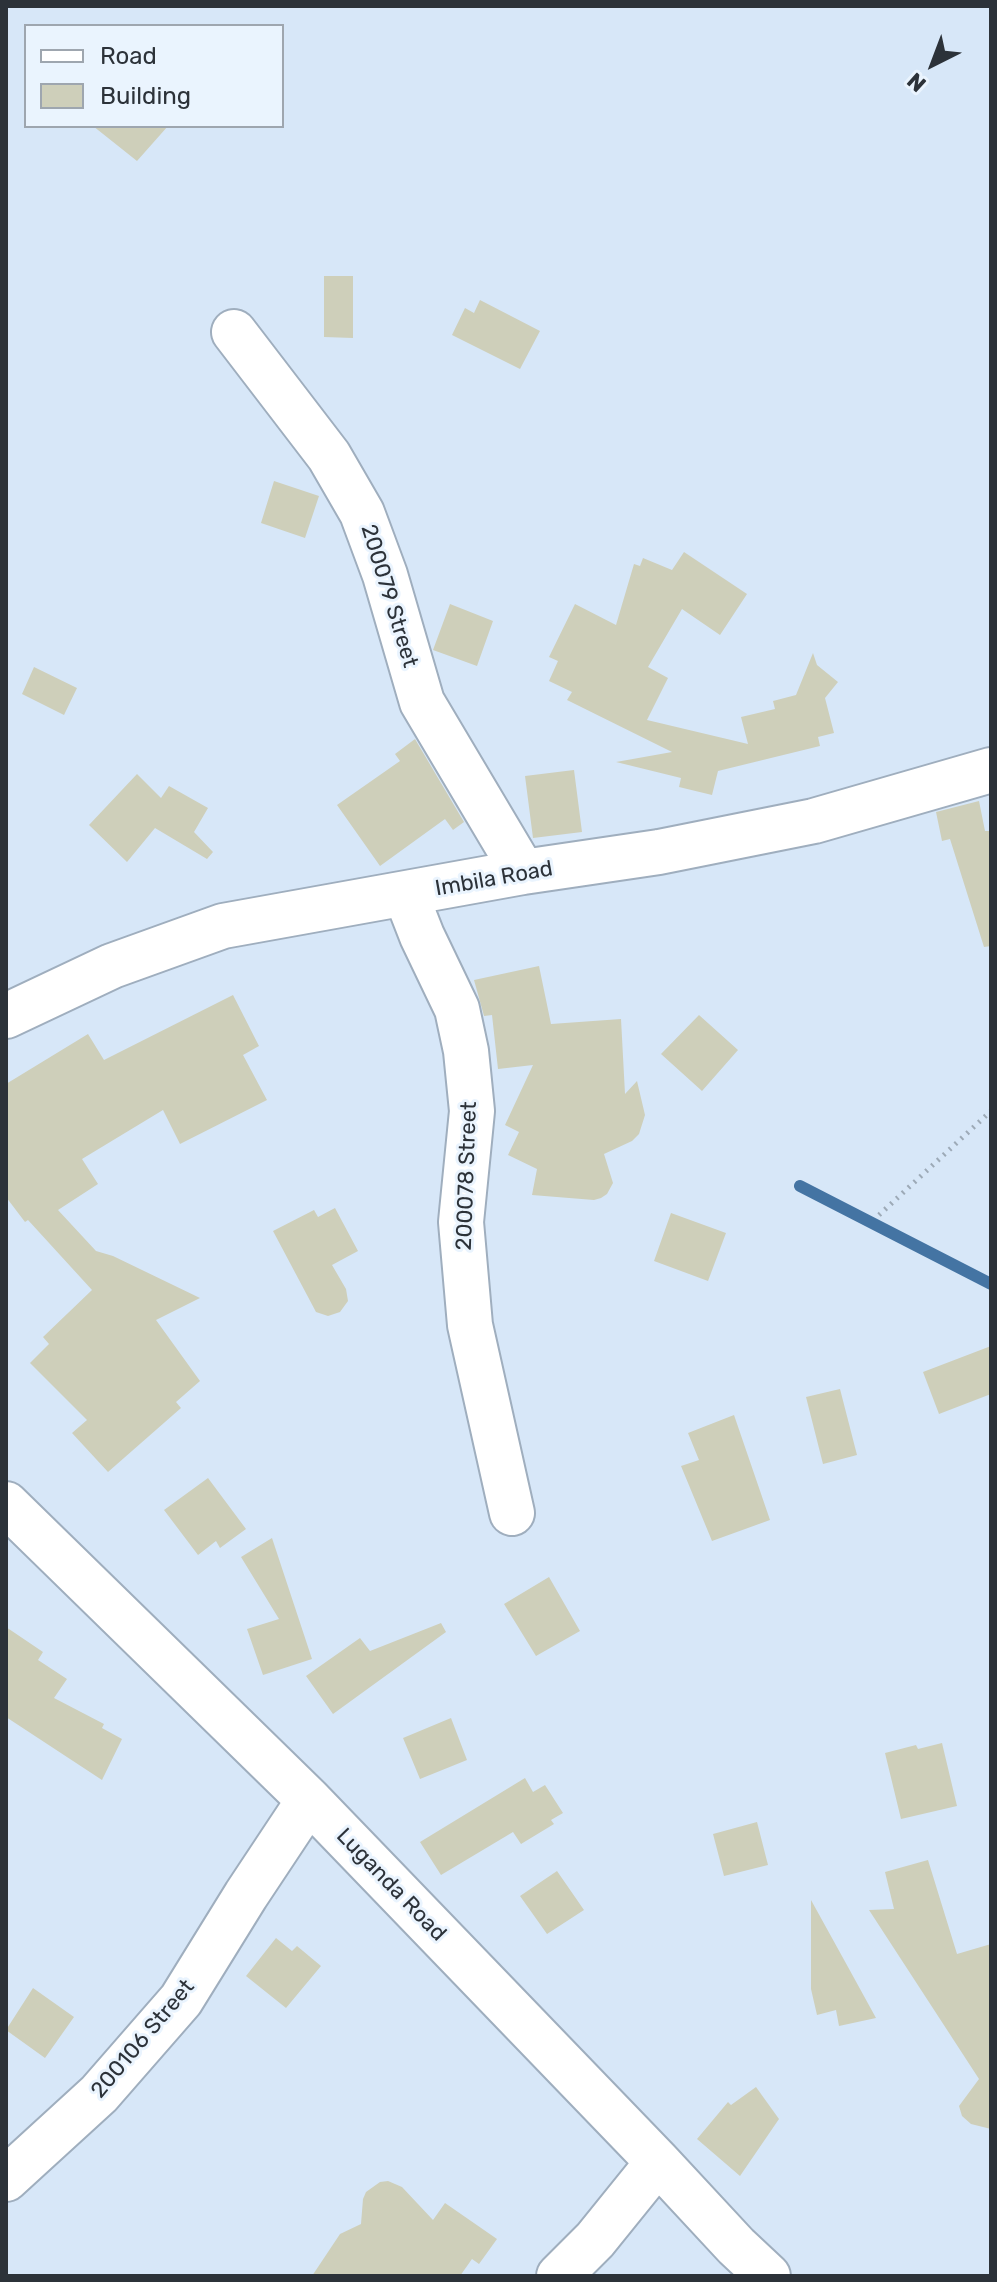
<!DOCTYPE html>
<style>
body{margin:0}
#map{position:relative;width:997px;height:2282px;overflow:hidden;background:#d7e7f8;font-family:Rubik,sans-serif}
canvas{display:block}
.frame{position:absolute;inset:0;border:8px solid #2c3239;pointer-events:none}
.legend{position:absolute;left:24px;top:24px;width:260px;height:104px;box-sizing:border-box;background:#eaf4fe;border:2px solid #9ea6af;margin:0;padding:10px 14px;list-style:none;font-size:24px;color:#2c3239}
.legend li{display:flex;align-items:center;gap:16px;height:40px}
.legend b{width:40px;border:2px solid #9ea6af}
.north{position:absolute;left:893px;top:24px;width:80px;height:80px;-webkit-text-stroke:6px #eaf4fe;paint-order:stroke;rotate:222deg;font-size:22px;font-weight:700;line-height:32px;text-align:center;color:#2c3239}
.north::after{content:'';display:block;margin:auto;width:28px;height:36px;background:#2c3239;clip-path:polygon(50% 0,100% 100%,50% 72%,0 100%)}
</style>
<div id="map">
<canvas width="997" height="2282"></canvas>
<div class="frame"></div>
<ul class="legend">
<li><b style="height:10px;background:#fff"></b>Road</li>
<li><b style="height:22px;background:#cecfba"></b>Building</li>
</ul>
<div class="north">N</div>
</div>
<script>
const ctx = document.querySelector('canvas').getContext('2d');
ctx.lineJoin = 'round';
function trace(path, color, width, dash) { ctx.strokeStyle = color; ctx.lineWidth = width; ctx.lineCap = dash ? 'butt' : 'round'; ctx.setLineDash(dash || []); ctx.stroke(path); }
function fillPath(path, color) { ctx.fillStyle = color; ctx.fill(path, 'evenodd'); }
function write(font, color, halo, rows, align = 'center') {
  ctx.font = font + ' Rubik,sans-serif'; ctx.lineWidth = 6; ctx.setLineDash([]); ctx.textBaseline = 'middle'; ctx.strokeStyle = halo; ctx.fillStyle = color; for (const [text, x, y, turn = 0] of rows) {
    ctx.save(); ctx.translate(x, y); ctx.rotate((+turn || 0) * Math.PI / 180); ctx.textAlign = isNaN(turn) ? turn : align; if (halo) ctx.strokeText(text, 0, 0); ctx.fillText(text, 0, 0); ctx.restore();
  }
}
const stream = new Path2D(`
 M800,1186l191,98`);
const building = new Path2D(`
 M93,126h75l-31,35z
 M324,276h29v62l-29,-1z
 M480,300l60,31 -20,38 -68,-34 13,-27 9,5z
 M274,481l45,15 -14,42 -44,-15z
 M684,552l63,42 -27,41 -38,-26 -34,58 20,11 -21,42 101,24 -7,-27 34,-8 -2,-8 23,-6 17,-42 4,12 21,17 -13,16 9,35 -16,4 2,9 -102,25 -6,24 -33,-8 2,-9 -65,-16 56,-10 -105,-52 5,-8 -23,-11 9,-20 -9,-4 26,-53 41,21 18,-61 6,2 3,-8 29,12z
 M450,604l43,17 -16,45 -44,-16z
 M34,667l43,21 -13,27 -42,-21z
 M415,739l49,83 -11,8 -8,-11 -65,47 -43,-61 63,-44 -5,-7z
 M574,770l8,62 -49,6 -8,-62z
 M137,774l24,24 8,-12 39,22 -14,24 19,20 -6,7 -52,-31 -28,34 -38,-37z
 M979,801l6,30h6v115l-7,1 -34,-108 -8,2 -6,-29z
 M539,966l12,58 70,-5 4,75 12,-13 8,34 -6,19 -7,7 -28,13 9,29 -6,11 -6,4 -7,2 -62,-5 5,-26 -29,-14 11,-23 -14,-7 28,-60 -35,4 -6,-54 -8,1 -10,-36z
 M233,995l26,51 -16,9 24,45 -87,44 -17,-34 -81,49 16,25 -40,26 38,41 17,5 87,42 -44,22 44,61 -24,21 5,6 -73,64 -36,-39 15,-13 -57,-57 19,-19 -6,-7 49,-47 -64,-70 -3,2 -19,-25v-113l82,-50 16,26z
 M699,1015l39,35 -36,41 -41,-37z
 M335,1208l23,43 -26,14 14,24 2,12 -8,11 -12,4 -12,-4 -43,-81 41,-21 4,7z
 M671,1213l55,20 -18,48 -54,-20z
 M991,1346v48l-52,20 -16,-42z
 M840,1389l17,66 -34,9 -17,-67z
 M734,1415l36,105 -58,21 -31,-75 18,-6 -11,-27z
 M208,1478l38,51 -26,19 -4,-7 -18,14 -34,-45z
 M272,1538l40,121 -49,16 -16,-46 32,-10 -38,-62z
 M549,1577l31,54 -44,25 -32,-52z
 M441,1623l5,9 -113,82 -27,-38 54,-38 10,13z
 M6,1627l37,25 -5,8 29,19 -13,19 50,26 -2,4 20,11 -20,41 -96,-63z
 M451,1718l16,42 -47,19 -17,-41z
 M942,1743l15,63 -56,13 -16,-66 31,-8 2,4z
 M525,1778l8,14 12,-7 18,28 -12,7 3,4 -33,20 -8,-12 -72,43 -21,-33z
 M757,1822l11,43 -44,11 -11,-42z
 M928,1860l29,94 34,-10v185l-20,-5 -9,-8 -3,-10 20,-27 -110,-169 25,-1 -9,-37z
 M557,1871l27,39 -37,24 -27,-38z
 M811,1900l37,67 28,51 -37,8 -3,-16 -19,5 -6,-26z
 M276,1938l16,13 5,-5 24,20 -35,42 -40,-32z
 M33,1988l41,29 -29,41 -39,-28z
 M756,2087l23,32 -39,57 -43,-37 31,-37 3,3z
 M388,2181l14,6 31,33 12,-17 52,36 -18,25 -7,-5 -12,17h-148l28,-42 21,-10 2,-25 3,-7 14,-10z`);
const path = new Path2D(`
 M879,1215l112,-104`);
const minor = new Path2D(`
 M234,332l95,124 33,57 23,62 37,127 101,170
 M406,895l16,41 35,73 9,42 6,60 -11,111 9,103 42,188
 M6,1016l106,-50 111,-40 300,-54 136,-20 155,-31 177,-51
 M6,1504l303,296 349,362 78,84 32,30
 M6,2179l93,-85 82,-94 65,-105 63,-95
 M559,2276l36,-36 63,-78`);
const streetNames = [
 ["200079 Street",389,596,73],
 ["Imbila Road",494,879,-10],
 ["200078 Street",467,1176,-88],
 ["Luganda Road",391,1885,46],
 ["200106 Street",143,2039,-50]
];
trace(stream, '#4474a3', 12);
fillPath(building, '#cecfba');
trace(minor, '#9faebe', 48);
trace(path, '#9daab7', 5, [2, 6]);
trace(minor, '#fff', 44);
write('22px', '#2c3239', '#eaf4fe', streetNames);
</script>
